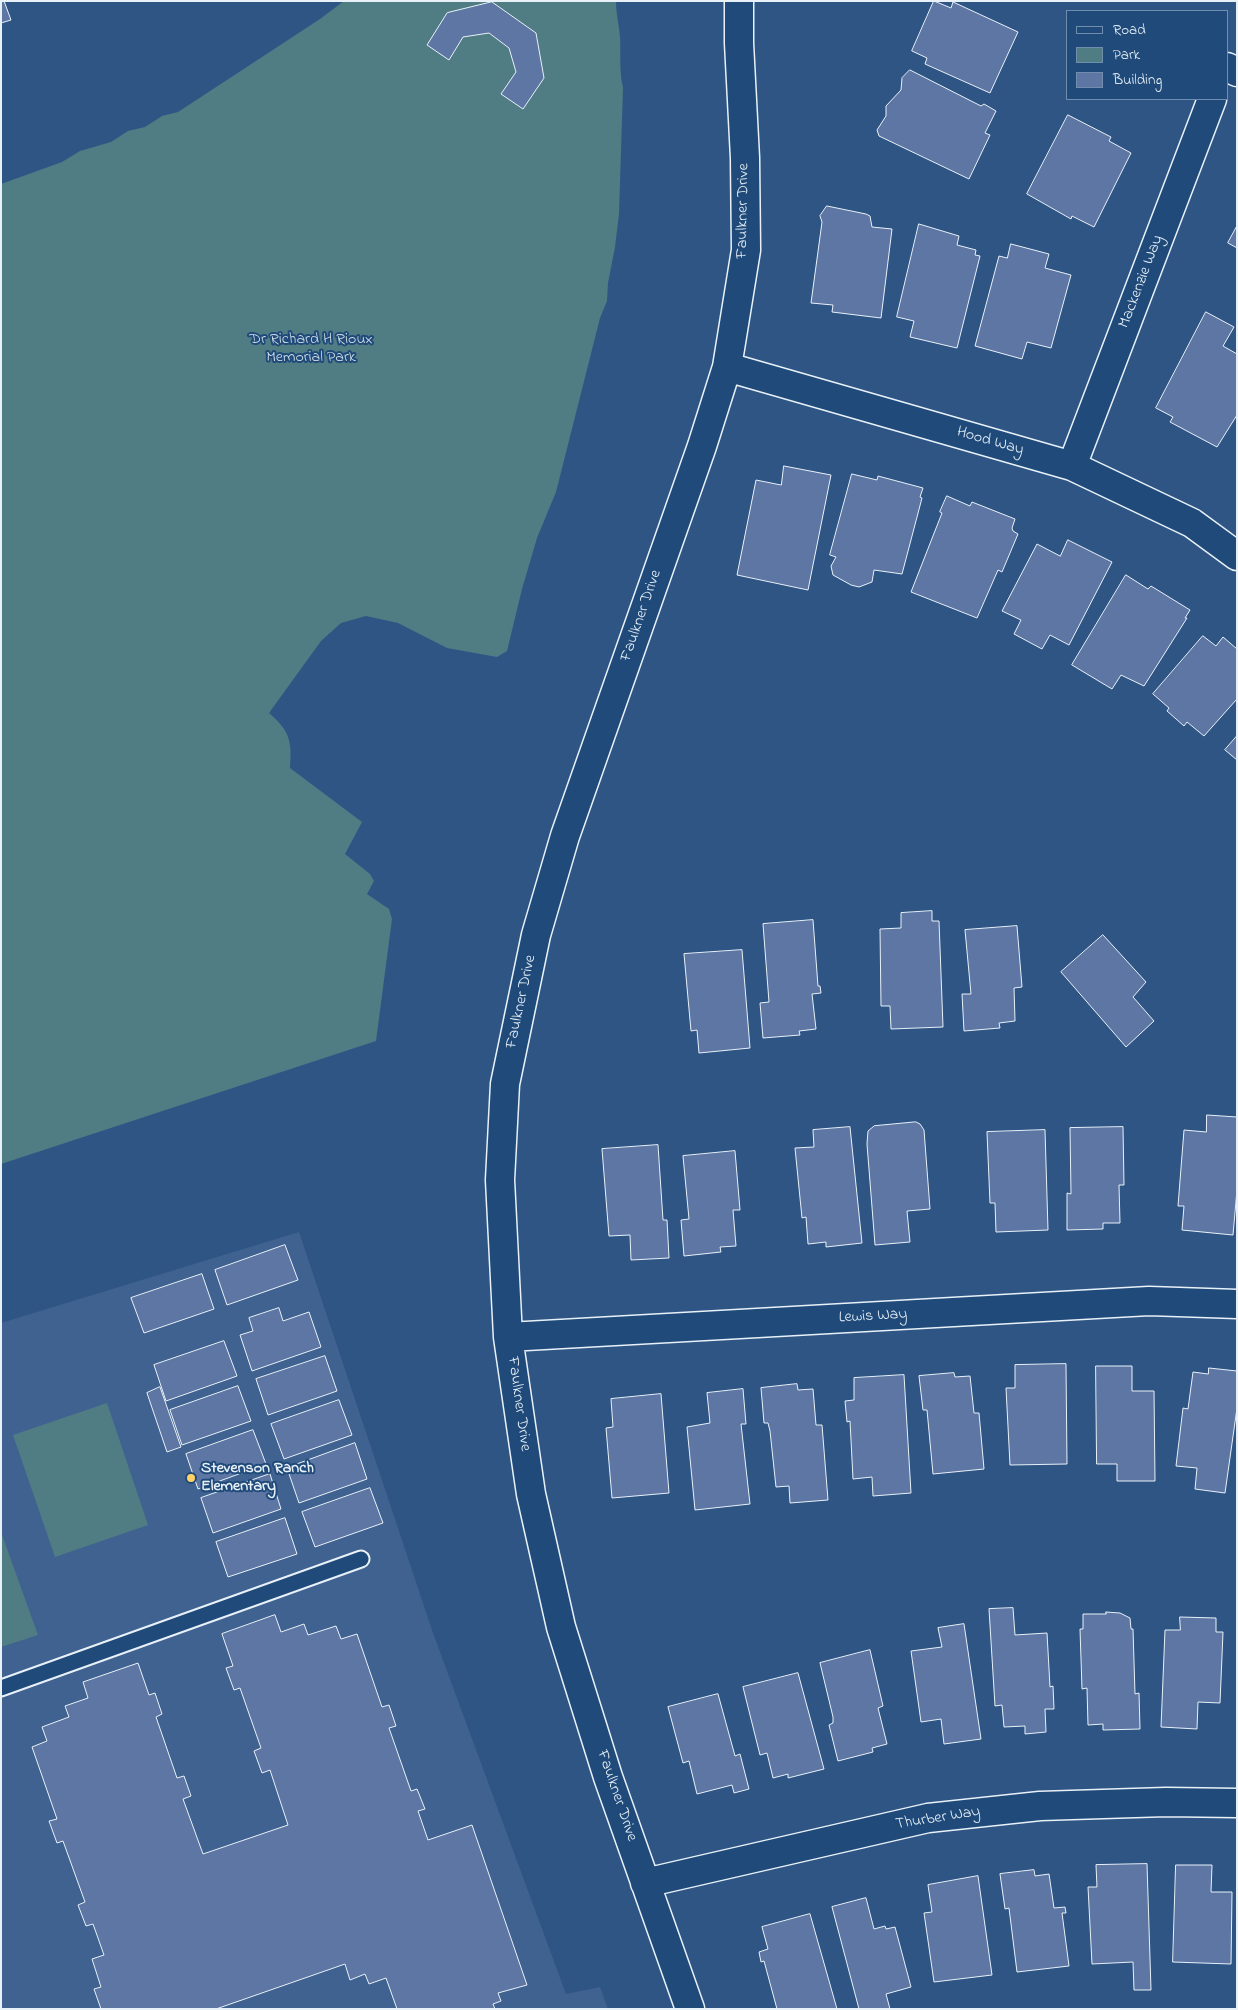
<!DOCTYPE html>
<style>
body{margin:0}
#map{position:relative;width:1238px;height:2010px;overflow:hidden;background:#2f5585;font-family:"Indie Flower",sans-serif}
canvas{display:block}
.frame{position:absolute;inset:0;border:2px solid #e8f1f8;pointer-events:none}
.legend{position:absolute;left:1066px;top:10px;width:162px;height:90px;box-sizing:border-box;background:#1f4a7a;border:1px solid #6f8dac;margin:0;padding:6px 9px;list-style:none;font-size:15px;color:#e8f1f8}
.legend li{display:flex;align-items:center;gap:10px;height:25px}
.legend b{width:25px;border:1px solid #6f8dac}
</style>
<div id="map">
<canvas width="1238" height="2010"></canvas>
<div class="frame"></div>
<ul class="legend">
<li><b style="height:6px;background:#1f4a7a"></b>Road</li>
<li><b style="height:14px;background:#507c84"></b>Park</li>
<li><b style="height:14px;background:#5d76a4"></b>Building</li>
</ul>
</div>
<script>
const ctx = document.querySelector('canvas').getContext('2d');
ctx.lineJoin = 'round';
function fillPath(path, color) { ctx.fillStyle = color; ctx.fill(path, 'evenodd'); }
function trace(path, color, width, dash) { ctx.strokeStyle = color; ctx.lineWidth = width; ctx.lineCap = dash ? 'butt' : 'round'; ctx.setLineDash(dash || []); ctx.stroke(path); }
function write(font, color, halo, rows, align = 'center') {
  ctx.font = font + ' "Indie Flower",sans-serif'; ctx.lineWidth = 4; ctx.setLineDash([]); ctx.textBaseline = 'middle'; ctx.strokeStyle = halo; ctx.fillStyle = color; for (const [text, x, y, turn = 0] of rows) {
    ctx.save(); ctx.translate(x, y); ctx.rotate((+turn || 0) * Math.PI / 180); ctx.textAlign = isNaN(turn) ? turn : align; if (halo) ctx.strokeText(text, 0, 0); ctx.fillText(text, 0, 0); ctx.restore();
  }
}
const built = new Path2D(`
 M299,1232l134,401 133,361 34,-7 8,22h-607v-686z`);
const green = new Path2D(`
 M344,1h272c0,13 3,23 4,36 1,18 -1,33 3,51l-4,126 -4,33 -7,36 -1,18 -7,17 -44,174 -19,46 -15,51 -15,62 -10,6 -50,-9 -49,-25 -32,-7 -25,7 -20,18 -52,72c21,18 23,28 21,55l72,54 -17,32 25,20 4,7 -7,13 22,15 3,10 -16,122 -375,123v-980l61,-22 18,-11 31,-9 17,-11 17,-4 17,-11 16,-4 142,-93z
 M107,1403l41,122 -93,32 -42,-122z
 M1,1532l37,103 -37,12z`);
const building = new Path2D(`
 M1,1h3l7,19 -10,3z
 M934,1l17,7 2,-6 65,30 -28,61 -65,-29 2,-6 -15,-7z
 M492,2l44,31 8,45 -21,31 -22,-15 15,-22 -7,-24 -20,-15 -26,4 -14,23 -22,-15 20,-32z
 M910,70l71,36 3,-2 12,7 -11,22 5,2 -21,44 -90,-43 -2,-6 9,-14v-10l15,-16 1,-12z
 M1068,115l43,22 -2,4 22,12 -37,74 -22,-11 -1,3 -44,-25z
 M827,206l39,8 4,2 2,11 20,2 -11,89 -49,-6 1,-7 -22,-2 11,-81 -2,-6z
 M919,224l40,12 -2,9 19,5 -1,5 5,1 -23,92 -47,-11 4,-16 -17,-4z
 M1237,226v22l-9,-5z
 M1011,244l38,10 -4,14 26,7 -20,73 -24,-6 -5,17 -47,-13 24,-90 8,2z
 M1206,312l28,15 -11,19 14,8v61l-20,32 -47,-25 3,-5 -17,-9z
 M784,466l47,9 -23,115 -71,-15 19,-95 25,5z
 M852,474l25,6 1,-4 45,12 -3,9 2,1 -20,76 -28,-4 -2,12 -13,5 -8,-2 -18,-10 -2,-9 5,-9 -6,-2z
 M947,496l23,10 2,-4 43,17 -3,9 1,3 5,3 -16,38 -4,-2 -21,48 -66,-26 31,-79 -2,-1z
 M1068,540l44,22 -43,83 -19,-10 -8,14 -28,-15 7,-14 -19,-9 35,-67 23,12z
 M1126,575l22,14 3,-3 39,24 -5,8h2l-43,68 -23,-11 -9,14 -40,-24z
 M1203,636l13,10 7,-9 14,12v50l-33,37 -17,-14 -3,4 -17,-15 2,-3 -16,-14z
 M1237,736v24l-12,-10z
 M932,911v10h7l4,106 -52,2 -1,-23h-9l-1,-77 21,-1v-15z
 M813,920l5,66h2l1,7 -9,1 4,35 -17,2 1,4 -37,3 -3,-35 9,-1 -6,-78z
 M1017,926l5,61 -8,1 1,33 -16,2 1,5 -36,3 -2,-37h9l-6,-64z
 M1103,935l43,47 -13,15 21,24 -28,26 -65,-75z
 M742,950l8,98 -51,5 -2,-23 -6,1 -7,-77z
 M1207,1115l30,2v73l-4,45 -51,-5 2,-24h-6l6,-76 22,2z
 M916,1122l4,2 4,6 6,79 -23,2 3,31 -35,3 -8,-101 1,-13 6,-5z
 M850,1127l12,116 -36,4v-5l-18,2 -2,-27 -4,1 -7,-70 19,-1 -1,-17z
 M1123,1127l1,58h-5l1,38h-17v6l-36,1v-37l4,1 -1,-66z
 M1045,1130l3,100 -52,2 -1,-29h-5l-3,-71z
 M658,1145l5,75h4l2,38 -38,2 -1,-25 -21,1 -7,-87z
 M735,1151l5,59h-7l3,36 -16,1 1,5 -37,4 -3,-36 8,-1 -6,-63z
 M285,1245l13,35 -71,25 -12,-35z
 M202,1274l12,35 -70,24 -13,-35z
 M279,1308l4,13 26,-9 12,35 -69,24 -12,-36 13,-4 -4,-13z
 M224,1341l13,35 -71,25 -12,-36z
 M325,1356l12,35 -69,24 -12,-36z
 M1066,1364l1,100 -57,1 -4,-77h9v-23z
 M1096,1366h36v25h22l1,90h-38v-17h-20z
 M1209,1368l28,3v37l-12,85 -30,-4 2,-21 -21,-2 7,-58 5,1 5,-37 15,2z
 M954,1373l1,4 15,-1 4,37h5l5,56 -51,5 -6,-64h-4l-4,-34z
 M904,1375l7,118 -38,3 -1,-19 -19,2 -3,-58 -3,1 -2,-21 9,-1v-22z
 M797,1384l1,6 15,-1 3,36h6l6,75 -38,3 -1,-17 -13,1 -6,-56 -2,-8h-4l-3,-35z
 M238,1386l13,35 -69,24 -12,-35z
 M160,1387l21,60 -14,5 -20,-59z
 M743,1389l3,35h-5l9,80 -55,6 -8,-83 23,-4 -3,-30z
 M661,1394l8,99 -57,5 -6,-70 7,-1 -2,-28z
 M339,1400l13,35 -68,24 -13,-35z
 M253,1430l13,34 -68,25 -12,-35z
 M355,1443l12,36 -68,24 -12,-35z
 M270,1474l11,35 -68,24 -12,-35z
 M370,1488l13,35 -68,24 -13,-35z
 M285,1518l12,36 -69,23 -12,-35z
 M1013,1608l2,27 32,-2 3,54 3,-1 1,23h-9l1,23 -21,2v-8l-21,1 -2,-22 -7,1 -6,-97z
 M1106,1612l14,1 10,5 1,11h2l2,65 4,-1 1,36 -37,1v-6l-15,1 -1,-37 -5,1 -2,-60h3v-15h23z
 M275,1615l6,17 23,-8 4,11 28,-9 5,13 16,-5 25,73 7,-2 7,21 -7,2 22,63 6,-2 8,20 -7,2 10,29 44,-15 55,160 -29,8 3,8 -8,3 2,5h-98l-11,-31 -17,6 -4,-10 -15,6 -5,-16 -129,45h-115l-7,-20 7,-2 -9,-28 12,-4 -11,-31 -7,2 -8,-21 7,-3 -22,-61 -6,2 -8,-22 8,-2 -25,-72 15,-6 -5,-14 27,-10 -4,-11 23,-8 -5,-16 55,-19 11,32 6,-2 7,21 -6,3 21,61 7,-2 7,20 -8,3 20,55 85,-29 -18,-55 -8,3 -8,-22 7,-3 -21,-60 -6,2 -8,-22 7,-2 -11,-32z
 M1180,1617l36,1v14h7l-3,71 -22,-1 -1,27 -36,-2 4,-97h15z
 M964,1624l17,115 -37,5 -3,-25 -20,3 -10,-71 31,-4 -4,-19z
 M870,1650l13,56 -5,2 9,36 -15,4 1,4 -35,9 -9,-36 4,-2v-6l-13,-54z
 M798,1673l26,96 -36,9v-4l-15,4 -6,-25 -7,2 -17,-68z
 M718,1694l17,62 5,-2 9,35 -15,4 -2,-8 -35,9 -8,-33 -6,2 -15,-56z
 M1147,1864l4,126h-17l-1,-28 -41,2 -4,-77h9l-1,-22z
 M1176,1865h36l-1,27h21l-1,72 -58,-2z
 M1034,1870l1,6 14,-2 5,34 11,-1 1,6h-4l7,53 -52,6 -8,-64 -4,1 -5,-35z
 M978,1876l14,99 -58,7 -10,-69 8,-1 -4,-27z
 M866,1898l8,31 11,-3 1,3 9,-2 16,60 -25,7 4,15h-31l-27,-102z
 M810,1914l27,95h-60l-13,-48 -3,1 -2,-10 9,-3 -6,-22z`);
const service = new Path2D(`
 M1,1688l360,-129`);
const minor = new Path2D(`
 M1227,67l10,5
 M727,367l345,99 120,57 45,33
 M1072,466l140,-367
 M508,1337l641,-36 88,3
 M645,1883l283,-65 112,-12 126,-4 71,1
 M690,2009l-82,-232 -47,-150 -30,-133 -23,-157 -8,-157 5,-96 31,-149 29,-99 137,-390 25,-79 19,-117 -1,-92 -6,-115v-42`);
const markers = [
 [191,1478,5,"#ffd166"]
];
const streetNames = [
 ["Faulkner Drive",744,211,-89],
 ["Mackenzie Way",1142,282,-69],
 ["Hood Way",990,442,16],
 ["Faulkner Drive",642,616,-71],
 ["Faulkner Drive",522,1002,-78],
 ["Lewis Way",873,1317,-3],
 ["Faulkner Drive",518,1404,82],
 ["Faulkner Drive",616,1796,71],
 ["Thurber Way",938,1819,-9]
];
const parkNames = [
 ["Dr Richard H Rioux",311,340],
 ["Memorial Park",311,358]
];
const poiNames = [
 ["Stevenson Ranch",201,1469],
 ["Elementary",201,1487]
];
fillPath(built, '#406290');
fillPath(green, '#507c84');
fillPath(building, '#5d76a4');
trace(building, '#e8f1f8', 1);
trace(service, '#e8f1f8', 19);
trace(minor, '#e8f1f8', 31);
trace(service, '#1f4a7a', 15);
trace(minor, '#1f4a7a', 28);
for (const [x, y, r, color] of markers) { const dot = new Path2D(); dot.arc(x, y, r, 0, 2 * Math.PI); ctx.fillStyle = color; ctx.fill(dot); trace(dot, '#1f4a7a', 2); }
write('16px', '#e8f1f8', '#1f4a7a', streetNames);
write('16px', '#d1dfe7', '#1f4a7a', parkNames);
write('bold 16px', '#e8f1f8', '#1f4a7a', poiNames, 'left');
</script>
